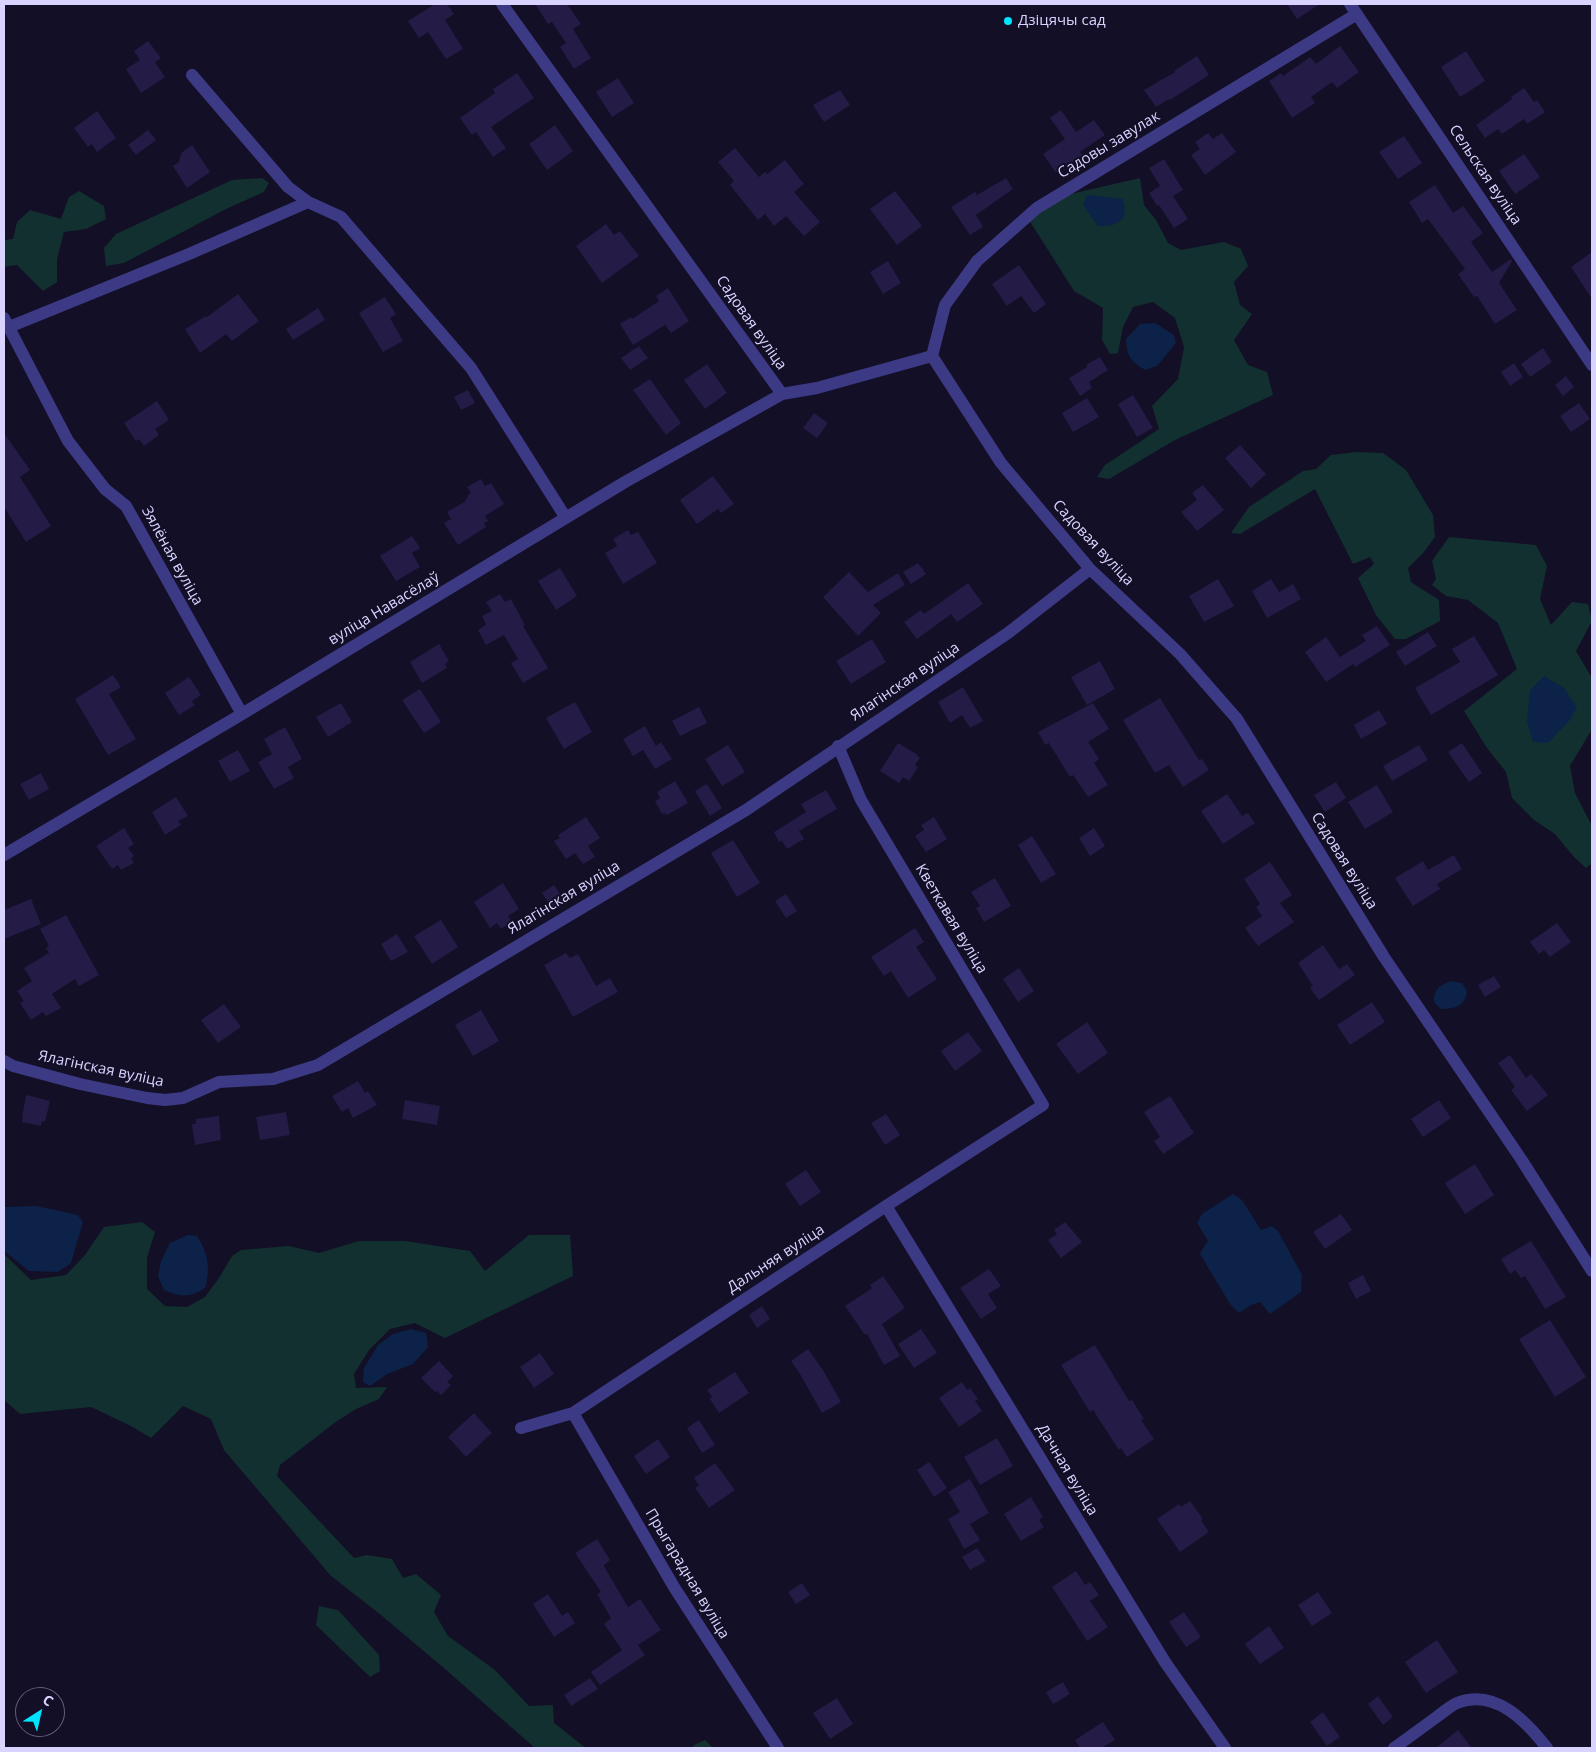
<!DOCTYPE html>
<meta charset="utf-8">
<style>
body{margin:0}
#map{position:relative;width:1596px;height:1752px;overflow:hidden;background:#130f26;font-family:"Open Sans",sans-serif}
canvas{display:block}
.frame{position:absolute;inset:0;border:5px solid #d9d4ff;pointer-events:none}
.north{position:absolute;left:15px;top:1687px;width:50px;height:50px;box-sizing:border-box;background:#130f26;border:1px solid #625e7d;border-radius:50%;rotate:35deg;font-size:14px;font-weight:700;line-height:20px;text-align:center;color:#d9d4ff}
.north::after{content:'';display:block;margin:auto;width:18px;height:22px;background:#00e5ff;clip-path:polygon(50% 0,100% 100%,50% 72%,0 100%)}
</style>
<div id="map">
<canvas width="1596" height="1752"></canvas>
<div class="frame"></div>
<div class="north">С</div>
</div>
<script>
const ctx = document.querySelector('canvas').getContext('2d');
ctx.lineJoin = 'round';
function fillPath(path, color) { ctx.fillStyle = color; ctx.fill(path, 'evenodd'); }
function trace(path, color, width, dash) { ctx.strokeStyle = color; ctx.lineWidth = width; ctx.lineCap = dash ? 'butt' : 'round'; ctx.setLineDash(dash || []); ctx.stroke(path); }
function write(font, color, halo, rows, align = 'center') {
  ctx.font = font + ' "Open Sans",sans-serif'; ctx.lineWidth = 4; ctx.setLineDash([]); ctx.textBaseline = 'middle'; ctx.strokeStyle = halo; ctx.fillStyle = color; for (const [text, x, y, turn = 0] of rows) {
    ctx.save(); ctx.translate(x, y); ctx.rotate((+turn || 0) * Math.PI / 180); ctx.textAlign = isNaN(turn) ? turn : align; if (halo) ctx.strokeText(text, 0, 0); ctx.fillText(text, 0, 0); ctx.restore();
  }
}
const green = new Path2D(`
 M262,178l7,5 -5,9 -38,17 -102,54 -18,3 -2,-18 12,-14 116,-54z
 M1140,178l4,27 12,15 12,23 13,7 43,-8 17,7 7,17 -14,16 6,23 12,9 -18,26 14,25 19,7 6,23 -98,45 -66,39 -12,-2 8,-12 54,-36 -7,-23 26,-27 6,-32 -9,-29 -22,-16 -20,5 -10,20 -5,26 -8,1 -8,-14 1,-32 -29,-17 -45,-71 33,-24z
 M79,191l25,15 2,13 -20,10 -22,3 -7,27v23l-14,9 -26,-26 -13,2v-27l9,-1 4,-17 13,-12 31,9 8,-22z
 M1356,452l27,1 23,17 27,45 2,22 -11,15 -16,16 3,14 28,18 1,21 -34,18h-11l-19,-24 -18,-37 16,-14 -4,-7 -17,7 -38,-75 -75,45 -9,-1 18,-26 54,-36 13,-2 15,-14z
 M1449,537l87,8 11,21 -7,33 11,26 21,-23 16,2 4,17 -16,30 16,27v51l-22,37 5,27 17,33v37l-6,5 -12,-11 -19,-23 -21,-14 -22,-22 -6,-26 -19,-24 -23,-37 53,-42 -19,-46 -30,-23 -22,-4 -14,-11 4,-6 -4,-18z
 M142,1222l13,10 -8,26v31l18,17 22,1 18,-10 14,-19 13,-22 9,-6 48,-4 30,7 40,-12h46l65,10 15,20 44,-36h41l3,41 -128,62 -30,-15 -25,6 -21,21 -15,24 2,14 31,-1 -8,12 -23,10 -19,12 -57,44 -3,11 77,82 13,-3 25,4 11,19 13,-4 25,21 -7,17 14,24 47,34 34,36 24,-1 1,18 32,25h-51l-90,-79 -64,-54 -50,-39 -107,-126 -13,-31 -28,-13 -32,32 -20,-12 -40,-19 -71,7 -16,-14v-146l27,26 35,-5 19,-20 19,-28z
 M319,1606l19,4 41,45 1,16 -10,6 -54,-52z
 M705,1740l8,8h-21l2,-3z`);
const water = new Path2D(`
 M1087,195l36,4c6,22 -4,27 -25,27l-15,-21z
 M1155,323l19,12 2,8 -19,23 -12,4c-15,-9 -18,-14 -19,-31l14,-15z
 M1544,676l20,12 13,19 -7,13 -22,23 -15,-1 -6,-21 3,-31z
 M1452,981l10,2 5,8c-2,15 -11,18 -26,18l-7,-7c0,-14 6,-17 18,-21z
 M1233,1194l9,6 19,30 11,-4 6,5 24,44 -1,17 -31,22 -10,-12 -9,3 -12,8 -9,-9 -30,-50 3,-6 5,-7 -11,-18 5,-9z
 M36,1206l42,9 5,7 -12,41 -13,9 -29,-1 -25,-20v-44z
 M188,1235l9,1c11,16 14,34 8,52 -15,10 -25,9 -41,2l-6,-14 3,-15 9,-18z
 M411,1329l15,4 2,14 -15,17 -26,10 -17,12 -7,-4 1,-14 14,-23 15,-11z`);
const building = new Path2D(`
 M435,4h12l7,10 -9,6 18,29 -17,10 -18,-27 -9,6 -11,-17z
 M535,4h32l14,20 -8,5 18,29 -17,11 -14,-22 6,-4 -14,-21 -4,2z
 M1287,4h33l-23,15z
 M148,41l13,17 -6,4 10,15 -24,16 -15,-24 14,-9 -6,-9z
 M1340,46l19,26 -22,16 -5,-6 -21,15 4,6 -23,15 -23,-37 12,-8 2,3 27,-19 6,7z
 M1466,51l19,30 -25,16 -19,-30z
 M1197,56l12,19 -39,25 -1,-1 -13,8 -12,-17 31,-18 -1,-1z
 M517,73l17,25 -43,29 15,21 -13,9 -17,-25 -4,3 -12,-17 35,-25 -2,-4z
 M618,78l16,25 -22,14 -16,-25z
 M1524,88l10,14 3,-2 8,12 -18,12 -3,-5 -22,15 -4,-5 -13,9 -9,-13 36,-26 -1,-2z
 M840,90l10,15 -26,17 -11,-17z
 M1061,110l15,22 18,-12 11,15 -25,17 3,3 -27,18 -13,-19 22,-15 -15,-21z
 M97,111l19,27 -19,14 -5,-8 -4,3 -14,-19z
 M555,125l18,26 -26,19 -18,-26z
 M148,130l8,10 -20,15 -8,-10z
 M1208,133l5,6 9,-6 14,19 -31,23 -14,-20 9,-6 -5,-7z
 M1404,136l18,27 -24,16 -19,-27z
 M192,145l18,27 -23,16 -14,-22 6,-4 2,-9z
 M735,148l24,29 6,-5 2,2 18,-14 19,24 -10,8 26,30 -16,14 -18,-20 -12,10 -9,-12 -7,6 -28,-35 4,-4 -16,-19z
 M1524,154l16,23 -25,17 -16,-23z
 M1164,159l19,31 -10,6 15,23 -14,9 -15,-23 -2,1 -8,-13 11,-7 -11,-18z
 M1006,178l7,11 -37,26 7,12 -13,8 -19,-28 24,-15 2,3z
 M1435,185l18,28 10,-7 20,27 -12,9 21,30 19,-13 1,2 -13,22 18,27 -22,14 -18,-28 -3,1 -16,-23 7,-5 -37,-50 -6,4 -13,-21z
 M895,191l27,35 -25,19 -27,-36z
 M606,224l8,11 6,-4 19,25 -37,27 -26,-37z
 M1592,252v47l-21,-32z
 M888,261l13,22 -18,11 -13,-22z
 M1019,265l27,39 -12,9 -13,-17 -14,10 -15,-22z
 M668,288l21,33 -18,12 -6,-8 -32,20 -13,-21 11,-7 1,2 27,-18 -3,-5z
 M238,294l21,27 -27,20 -6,-7 -26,19 -15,-24 21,-13 1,1z
 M385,297l11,17 -6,4 13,23 -20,11 -24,-39z
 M318,308l7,12 -32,20 -7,-11z
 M639,346l9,12 -18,12 -9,-12z
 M1543,348l9,14 -22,15 -9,-13z
 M1100,357l8,13 -19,12 3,6 -12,8 -11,-18 18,-11 -1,-2z
 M1514,363l9,14 -13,9 -9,-14z
 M707,364l20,29 -22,16 -21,-29z
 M1566,376l8,11 -11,9 -8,-11z
 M650,379l31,44 -15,12 -33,-45z
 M468,390l7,13 -14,7 -7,-13z
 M1133,395l20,33 -16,9 -19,-33z
 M1087,398l12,19 -26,15 -11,-19z
 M157,401l12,19 -14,9 4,6 -15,11 -5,-7 -3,2 -12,-18z
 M1579,403l11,16 -19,13 -11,-16z
 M814,413l14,10 -11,15 -14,-10z
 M4,433l26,37 -10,7 31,49 -25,16 -22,-35z
 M1240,445l26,29 -15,14 -26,-30z
 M713,476l21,28 -13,9 -3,-4 -21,15 -17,-24z
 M481,479l4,7 6,-3 13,21 -19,12 3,5 -4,2 2,4 -28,18 -14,-22 7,-4 -4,-7 19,-11 -1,-2 3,-1 -1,-2 4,-3 -4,-6z
 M1203,485l21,25 -27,21 -16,-19 16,-12 -5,-7z
 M628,530l3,5 7,-3 19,31 -34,21 -18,-31 12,-7 -4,-7z
 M412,536l8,12 -8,5 8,14 -24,14 -16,-25z
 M918,563l8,11 -15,10 -8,-12z
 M560,568l17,28 -21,14 -18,-29z
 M849,572l19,20 30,-19 7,12 -32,20 8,8 -23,23 -35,-39z
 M1218,579l16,27 -30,16 -15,-26z
 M1271,579l8,13 14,-8 8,15 -34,19 -15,-27z
 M968,583l15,21 -26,18 -6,-8 -34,25 -13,-17 17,-12 3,4z
 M500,594l5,8 6,-3 14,26 -2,1 25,42 -25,15 -12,-20 7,-4 -14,-24 -18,10 -8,-15 8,-5 -4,-9 10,-5 -6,-9z
 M1377,626l13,19 -35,22 -2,-3 -27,18 -21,-30 21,-15 14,20 26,-16 -4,-6z
 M1428,632l9,14 -32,20 -9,-14z
 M1474,636l24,39 -67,40 -16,-27 45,-26 -8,-13z
 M872,639l14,23 -35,22 -15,-23z
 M439,644l10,17 -4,3 2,4 -25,15 -12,-21z
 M1100,661l15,28 -28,16 -16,-28z
 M113,675l8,12 -12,7 27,45 -28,16 -33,-56z
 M189,677l12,18 -9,6 3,4 -16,10 -14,-22z
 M963,687l20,34 -13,7 -8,-13 -12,8 -12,-21z
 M420,689l21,33 -17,11 -22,-33z
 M1160,698l39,62 3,-1 7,11 -26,17 -14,-22 -14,8 -32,-53z
 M575,702l17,30 -28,17 -18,-31z
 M341,703l11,19 -24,15 -12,-20z
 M1093,703l16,26 -21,13 11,17 -5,4 14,22 -20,12 -15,-22 -3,2 -21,-34 -4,2 -7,-13z
 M699,707l8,16 -27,13 -8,-15z
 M1379,710l8,14 -26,15 -7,-14z
 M645,726l11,20 5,-4 11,17 -17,10 -12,-19 -10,6 -10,-17z
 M285,727l17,32 -14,8 6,11 -20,11 -16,-27 14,-8 -8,-15z
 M898,743l20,12 -1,1 3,2 -5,7 3,2 -9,14 -6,-4 -4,6 -19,-12z
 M1462,743l20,30 -13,9 -21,-30z
 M728,745l17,27 -23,14 -17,-27z
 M1419,745l9,15 -36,21 -9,-15z
 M238,750l12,21 -20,11 -12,-21z
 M41,773l8,16 -20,11 -9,-16z
 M675,781l13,22 -21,12 -2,-2 -3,1 -7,-13 5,-3 -3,-6z
 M1336,782l10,16 -21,14 -11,-17z
 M707,784l15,24 -12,8 -15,-25z
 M1377,785l16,27 -28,17 -17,-27z
 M826,790l11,19 -38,22 5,8 -17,10 -5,-8 -3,1 -5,-10 32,-20 -5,-8z
 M1227,794l15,22 6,-3 7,10 -32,21 -22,-33z
 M176,797l12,19 -10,5 3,4 -16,10 -13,-23z
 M586,817l14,21 -12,8 7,11 -12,7 -8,-11 -9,6 -12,-18 6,-3 -2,-3z
 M934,817l13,22 -21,13 -11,-16 9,-6 -3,-5z
 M124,828l10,16 -6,4 6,8 -3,2 3,5 -13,7 -3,-5 -6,4 -16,-23z
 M1094,828l11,18 -15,10 -11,-18z
 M1032,836l24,38 -15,9 -23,-38z
 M733,840l27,43 -23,14 -26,-44z
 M1454,855l8,14 -25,15 3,5 -27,17 -18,-28 28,-17 5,9z
 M1270,862l22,33 -12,8 14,19 -36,24 -13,-18 17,-12 -6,-9 4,-3 -16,-25z
 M995,878l16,28 -27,16 -8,-14 4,-2 -9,-14z
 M503,883l16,26 -11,7 4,6 -11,7 -4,-6 -7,5 -16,-26z
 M554,885l12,18 -12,7 -12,-17z
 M786,894l11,17 -11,7 -11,-17z
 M31,899l10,25 -37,15v-29z
 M66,915l33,60 -20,11 -4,-7 -23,15 9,14 -15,8 -3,-4 -12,8 -11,-17 4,-2 -7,-10 15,-10 -8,-13 25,-15 -3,-5 3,-2 -9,-17z
 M441,920l17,27 -26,17 -18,-28z
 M1557,923l14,19 -21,15 -6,-7 -5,4 -9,-12z
 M915,928l9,14 -8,5 21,32 -29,19 -17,-27 -7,5 -13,-19z
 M397,934l11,18 -17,9 -10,-17z
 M1323,945l16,24 8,-5 8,11 -36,25 -9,-12 3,-2 -15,-23z
 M566,953l4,5 8,-4 18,32 14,-8 8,14 -45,25 -29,-52z
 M1019,968l15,23 -16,11 -15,-23z
 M1494,976l7,11 -16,10 -7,-12z
 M1372,1002l13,20 -35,23 -13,-20z
 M224,1004l17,23 -23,16 -17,-23z
 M481,1010l18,31 -26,15 -18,-31z
 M1087,1022l21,31 -30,21 -22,-30z
 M968,1032l14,19 -27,20 -14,-20z
 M1510,1055l16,23 5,-4 17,21 -21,16 -16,-21 4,-3 -17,-24z
 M358,1081l7,12 3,-2 9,14 -24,13 -5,-10 -6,4 -10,-16z
 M26,1095l24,6 -5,21 -3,-1 -1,5 -19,-4 1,-5h-1z
 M1170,1096l24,37 -31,21 -9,-13 6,-4 -16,-25z
 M405,1100l35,6 -3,19 -35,-6z
 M1439,1100l12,18 -28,19 -12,-18z
 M286,1112l4,23 -30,5 -4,-23z
 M886,1114l14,21 -15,10 -14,-22z
 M219,1116l2,24 -26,5 -3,-21h4v-5z
 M1475,1164l19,31 -29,19 -20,-31z
 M806,1170l15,22 -21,14 -15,-22z
 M1341,1214l11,16 -27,19 -12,-17z
 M1065,1222l17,20 -21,16 -13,-18 9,-6 -3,-4z
 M1531,1241l35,56 -21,12 -20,-33 -4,2 -6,-8 -5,4 -9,-15z
 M989,1269l12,17 -13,8 9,14 -16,11 -21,-31z
 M1363,1275l8,16 -15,8 -8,-16z
 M883,1276l22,32 -23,16 18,32 -16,9 -17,-31 -2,1 -20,-29 27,-18 -2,-3z
 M762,1306l8,13 -13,9 -8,-13z
 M1550,1320l36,57 -31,20 -36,-58z
 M921,1329l16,24 -23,15 -16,-24z
 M1095,1345l34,56 3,-1 12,19 -3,1 13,19 -27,18 -6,-9 -2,2 -26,-40 -3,2 -29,-47z
 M808,1349l15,21 18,32 -19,11 -22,-39 -9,-13z
 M540,1353l14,21 -20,14 -14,-21z
 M439,1361l14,15 -6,6 4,3 -10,10 -4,-4 -2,1 -14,-14z
 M735,1372l14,21 -30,20 -9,-14 2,-2 -5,-7z
 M962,1382l5,8 3,-2 8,11 -3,2 7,10 -23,16 -20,-29z
 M474,1413l18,20 -26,24 -18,-20z
 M699,1420l16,25 -13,8 -15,-25z
 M997,1438l16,28 -33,19 -16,-28z
 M658,1439l12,18 -24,17 -12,-18z
 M929,1462l18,26 -13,9 -17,-27z
 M715,1463l20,27 -26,18 -14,-20 4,-3 -5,-7z
 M970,1479l19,34 -19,11 10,16 -16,9 -16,-30 12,-7 -12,-20z
 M1031,1497l12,20 -4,3 5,7 -23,14 -17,-27z
 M1190,1501l13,18 -2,1 8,12 -29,20 -23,-33 22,-15 2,3z
 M597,1539l13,21 -6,5 1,3 23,39 12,-8 21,31 -23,15 7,10 -45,30 -9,-13 31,-22 -18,-26 7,-6 -14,-24 4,-2 -26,-39z
 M977,1548l9,13 -16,9 -8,-13z
 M1076,1571l9,14 5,-3 9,13 -9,6 18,26 -21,14 -35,-54z
 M802,1583l8,12 -14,9 -8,-12z
 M1318,1592l14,21 -20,13 -14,-21z
 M548,1594l14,22 6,-4 7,11 -21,14 -21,-33z
 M1184,1612l17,25 -15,10 -17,-25z
 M1269,1626l15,22 -24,16 -15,-20z
 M1437,1640l21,32 -32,21 -21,-31z
 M590,1678l8,11 -27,17 -7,-11z
 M1063,1682l7,12 -17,10 -7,-12z
 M1378,1696l15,21 -10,8 -15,-21z
 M837,1698l16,26 -23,15 -17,-26z
 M1323,1712l17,25 -13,9 -17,-24z
 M1103,1722l12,18 -14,8h-21l-5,-8z
 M1458,1730l14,18h-36z`);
const minor = new Path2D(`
 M502,4l280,390 35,-6 115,-32 69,107 89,106 90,85 57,65 147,238 137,202 71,112
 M1350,4l242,361
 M192,75l96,112 20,15 33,15 130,151 95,150
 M4,318l64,123 37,48 21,17 116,208
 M9,327l180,-73 119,-52
 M932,356l13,-51 32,-44 60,-53 320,-194
 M4,855l238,-141 383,-232 157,-88
 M4,1061l9,5 67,18 67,14 18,2 18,-2 36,-16 54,-3 45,-14 428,-255 262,-177 82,-64
 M886,1206l279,456 60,86
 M573,1413l101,174 104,161
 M521,1428l52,-15 313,-207 157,-101 -182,-305 -23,-54
 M1394,1748c14,-10 29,-21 44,-32 6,-4 12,-10 19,-13 38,-15 69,18 90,45`);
const markers = [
 [1008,21,5,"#00e5ff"]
];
const poiNames = [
 ["Дзіцячы сад",1018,21]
];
const streetNames = [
 ["Садовы завулак",1109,145,-31],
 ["Сельская вуліца",1485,175,56],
 ["Садовая вуліца",751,323,55],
 ["Садовая вуліца",1093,543,47],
 ["Зялёная вуліца",172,556,61],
 ["вуліца Навасёлаў",384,609,-31],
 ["Ялагінская вуліца",905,682,-34],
 ["Садовая вуліца",1344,861,58],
 ["Ялагінская вуліца",564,898,-31],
 ["Кветкавая вуліца",951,919,59],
 ["Ялагінская вуліца",101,1069,12],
 ["Дальняя вуліца",776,1259,-33],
 ["Дачная вуліца",1067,1470,59],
 ["Прыгарадная вуліца",687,1574,59]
];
fillPath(green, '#12302f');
fillPath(water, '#0c2248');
fillPath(building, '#241b47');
trace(minor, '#3d3a85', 12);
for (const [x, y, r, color] of markers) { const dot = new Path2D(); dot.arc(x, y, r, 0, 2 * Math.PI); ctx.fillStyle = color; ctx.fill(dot); trace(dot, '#130f26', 2); }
write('15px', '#d9d4ff', '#130f26', poiNames, 'left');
write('15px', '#d9d4ff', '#130f26', streetNames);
</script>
